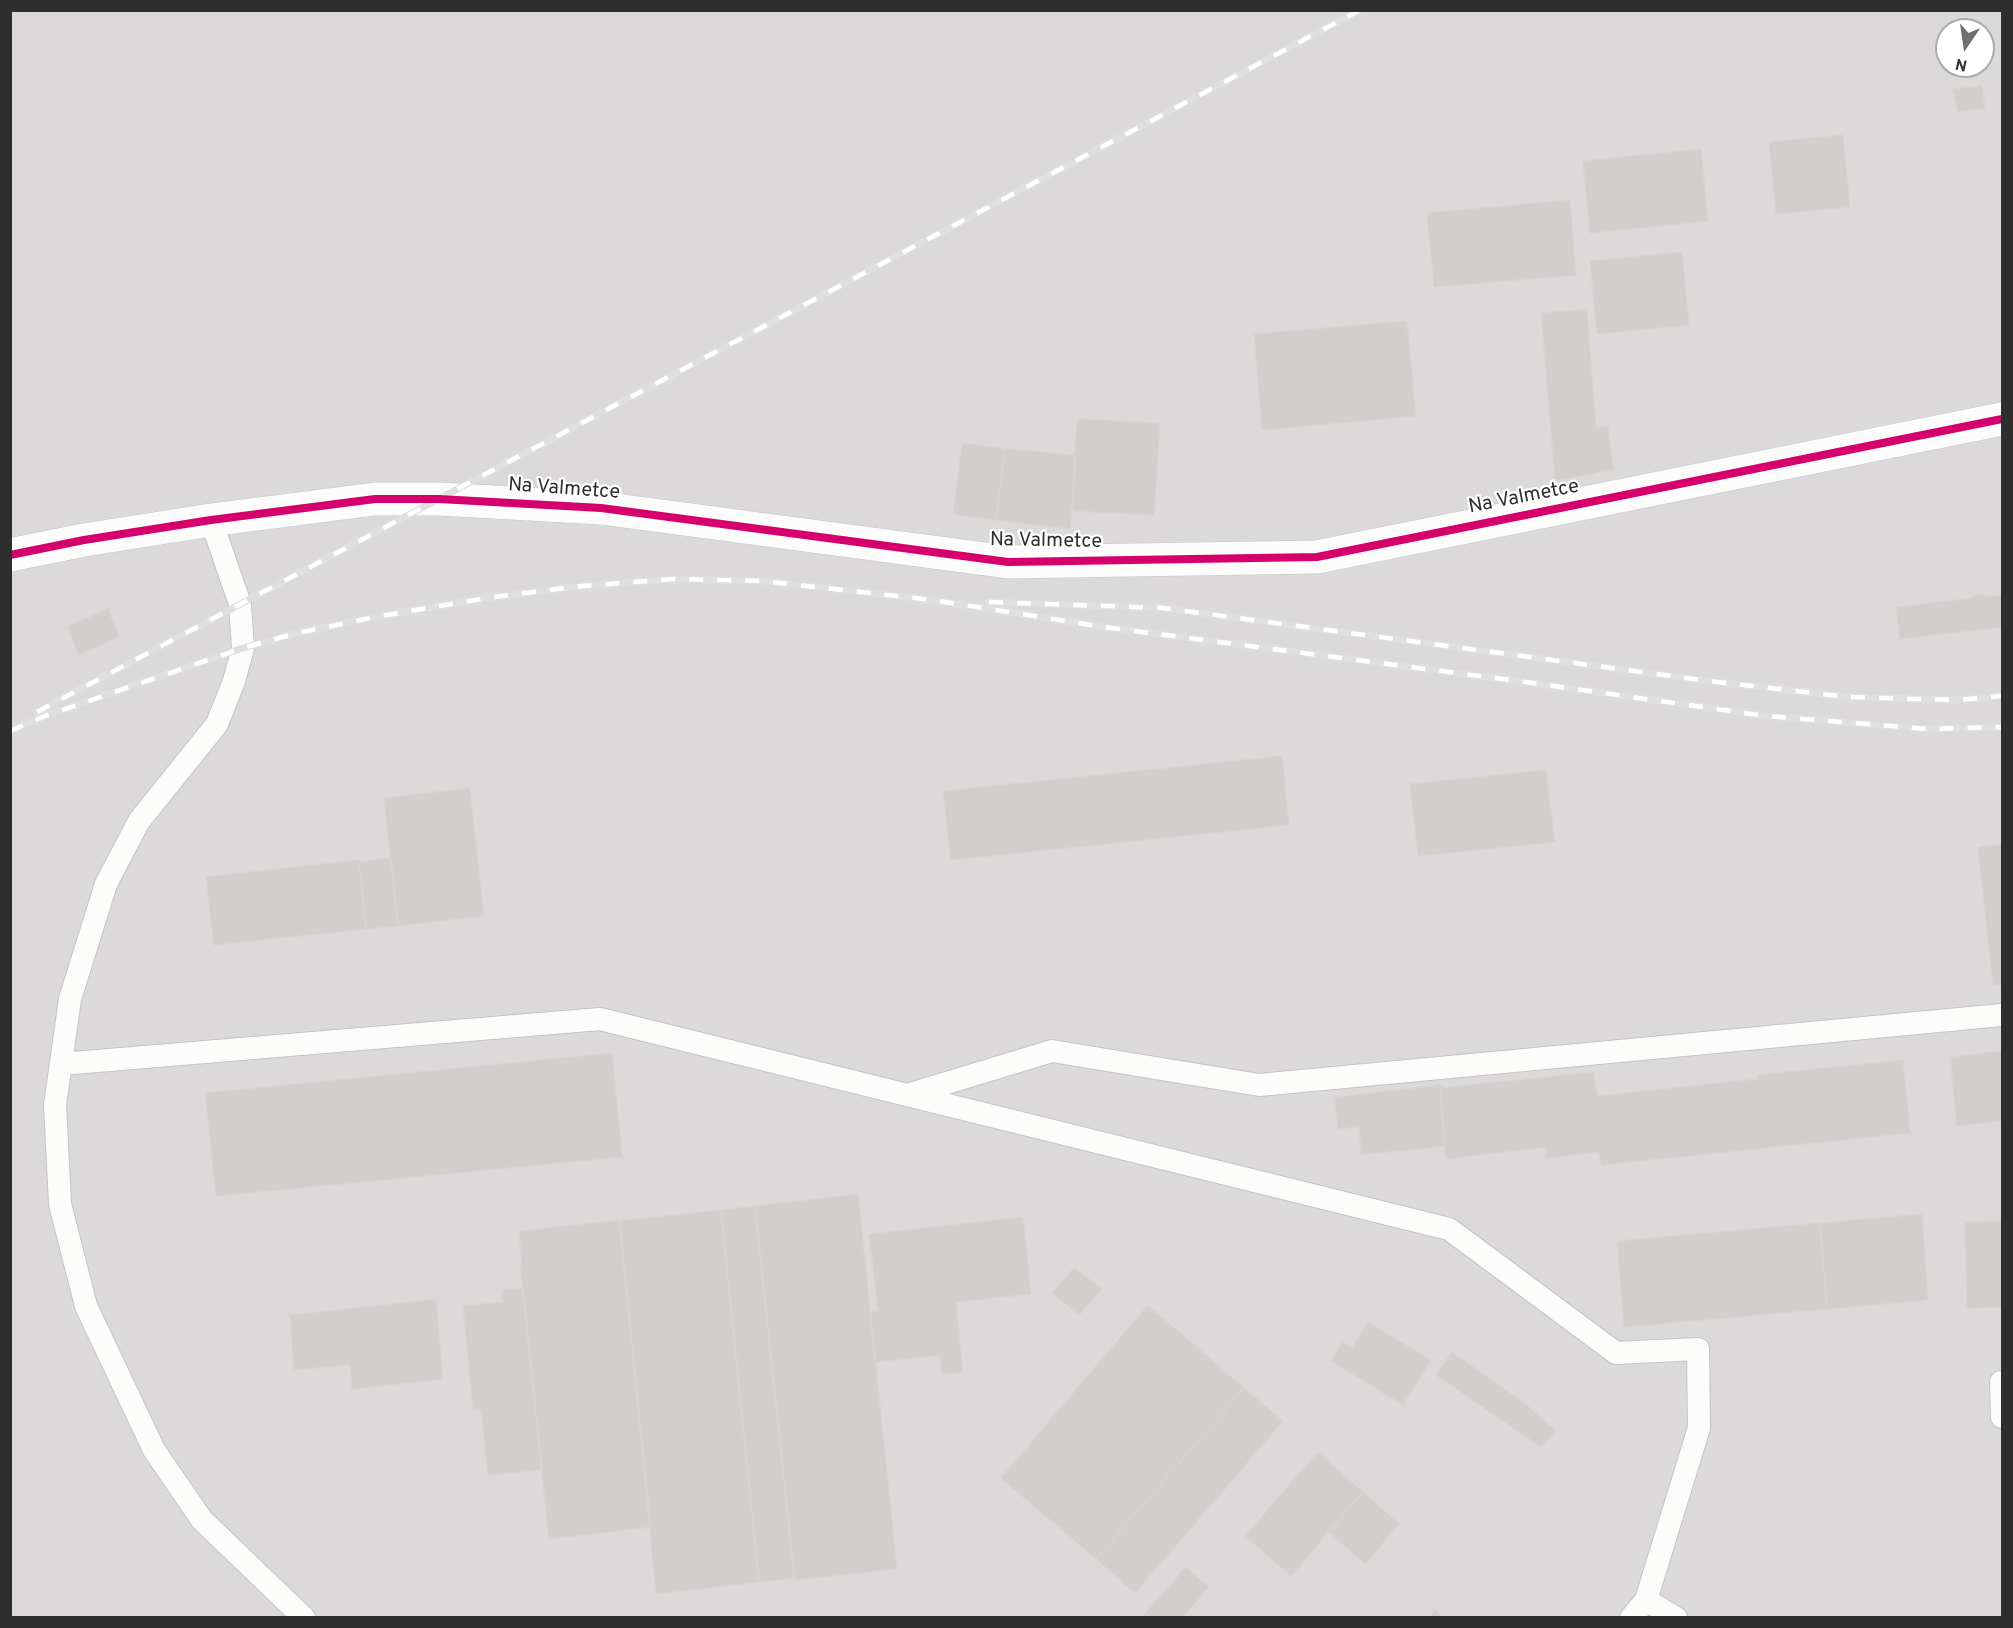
<!DOCTYPE html>
<style>
body{margin:0}
#map{position:relative;width:2013px;height:1628px;overflow:hidden;background:#ece8e4;font-family:Overpass,sans-serif}
canvas{display:block}
.frame{position:absolute;inset:0;border:12px solid #2e2e2e;pointer-events:none}
.north{position:absolute;left:1935px;top:18px;width:60px;height:60px;box-sizing:border-box;background:#fff;border:2px solid #ababab;border-radius:50%;rotate:193deg;font-size:16px;font-weight:700;line-height:24px;text-align:center;color:#2e2e2e}
.north::after{content:'';display:block;margin:auto;width:21px;height:27px;background:#706f6e;clip-path:polygon(50% 0,100% 100%,50% 72%,0 100%)}
</style>
<div id="map">
<canvas width="2013" height="1628"></canvas>
<div class="frame"></div>
<div class="north">N</div>
</div>
<script>
const ctx = document.querySelector('canvas').getContext('2d');
ctx.lineJoin = 'round';
function fillPath(path, color) { ctx.fillStyle = color; ctx.fill(path, 'evenodd'); }
function trace(path, color, width, dash) { ctx.strokeStyle = color; ctx.lineWidth = width; ctx.lineCap = dash ? 'butt' : 'round'; ctx.setLineDash(dash || []); ctx.stroke(path); }
function write(font, color, halo, rows, align = 'center') {
  ctx.font = font + ' Overpass,sans-serif'; ctx.lineWidth = 4.5; ctx.setLineDash([]); ctx.textBaseline = 'middle'; ctx.strokeStyle = halo; ctx.fillStyle = color; for (const [text, x, y, turn = 0] of rows) {
    ctx.save(); ctx.translate(x, y); ctx.rotate((+turn || 0) * Math.PI / 180); ctx.textAlign = isNaN(turn) ? turn : align; if (halo) ctx.strokeText(text, 0, 0); ctx.fillText(text, 0, 0); ctx.restore();
  }
}
const industrial = new Path2D(`
 M11,11h1991v1606h-1991zM1947,30h36v36h-36z`);
const building = new Path2D(`
 M1982,86l3,22 -27,4 -5,-23z
 M1843,135l7,72 -74,7 -7,-72z
 M1701,149l7,72 -118,12 -7,-72z
 M1570,200l6,75 -142,12 -7,-74z
 M1682,252l7,73 -92,9 -7,-73z
 M1587,309l9,119 12,-2 5,44 -58,11 -14,-168z
 M1407,321l9,95 -154,14 -8,-96z
 M1077,419l83,4 -6,92 -82,-4z
 M962,443l43,6 -9,71 -43,-6z
 M1005,449l71,6 -6,74 -74,-9z
 M1984,594l1,3 17,-2v32l-102,12 -4,-32 77,-9v-2z
 M108,609l11,28 -41,18 -10,-29z
 M1282,756l7,69 -338,35 -8,-69z
 M1546,770l9,72 -137,14 -8,-72z
 M470,788l14,128 -86,10 -14,-128z
 M2002,844v140l-9,1 -15,-138z
 M391,858l7,68 -32,3 -7,-69 2,2z
 M359,860l7,69 -152,16 -8,-68z
 M2002,1051v70l-45,5 -7,-69z
 M612,1053l10,104 -406,39 -11,-103z
 M1903,1060l7,73 -309,32 -2,-13 -53,6 -1,-11 -99,12 -6,-71 154,-16 3,24 160,-17v-4z
 M1442,1085v3h-2l5,58 -85,9 1,-2 -2,-26 -21,2 -4,-32z
 M858,1194l39,375 -102,11 -40,-374z
 M755,1206l39,372 -35,4 -38,-372z
 M721,1210l38,372 -103,12 -36,-373z
 M1922,1214l6,86 -101,9 -7,-86z
 M1023,1217l8,77 -75,8 7,70 -21,2 -2,-19 -65,7 -5,-50 8,-1 -9,-77z
 M619,1220l32,307 -102,12 -29,-275h2l-3,-33z
 M2002,1221v86l-35,1 -2,-86z
 M1820,1223l7,86 -203,18 -7,-86z
 M1074,1268l28,21 -23,26 -27,-22z
 M523,1288l19,182 -54,5 -7,-65h-8l-10,-104 40,-4 -1,-12z
 M436,1299l7,80 -91,10 -2,-24 -56,5 -4,-55z
 M1148,1305l96,83 -148,171 -95,-81z
 M1368,1322l63,38 -28,45 -72,-44 12,-19 9,6z
 M1452,1352l72,51 32,28 -15,16 -105,-72z
 M1244,1388l39,33 -148,172 -39,-34z
 M1318,1452l45,40 -72,84 -46,-40z
 M1363,1492l36,32 -34,40 -36,-32z
 M1186,1567l23,20 -27,31h-41z
 M1435,1610l9,8h-15z`);
const service = new Path2D(`
 M211,520l29,84 3,44 -9,33 -17,43 -78,97 -33,63 -36,115 -15,106 5,99 26,102 68,144 48,70 102,98
 M61,1064l539,-45 849,210 167,124 82,-4 1,79 -53,172 -15,18
 M907,1095l145,-44 207,34 743,-70
 M2002,1382h-1l1,35
 M1646,1600l30,18`);
const minor = new Path2D(`
 M10,555l74,-15 127,-20 164,-21h64l162,9 407,54 309,-5 685,-138`);
const rail = new Path2D(`
 M989,602l174,6 546,73 139,16 109,3 45,-4
 M37,712l1323,-702
 M10,731l35,-15 198,-68 54,-15 78,-16 112,-19 95,-12 92,-7 88,2 170,19 172,27 429,56 233,33 162,13 74,-2`);
const cycleway = new Path2D(`
 M10,555l74,-15 127,-20 164,-21h64l162,9 407,54 309,-5 685,-138`);
const streetNames = [
 ["Na Valmetce",564,490,4],
 ["Na Valmetce",1524,498,-11],
 ["Na Valmetce",1046,542,1]
];
fillPath(industrial, '#dcd9db');
fillPath(building, '#d1cecb');
trace(building, '#d7d4d0', 1.5);
trace(service, '#c5c4c5', 24);
trace(minor, '#c5c4c5', 34);
trace(service, '#fcfcfb', 22);
trace(minor, '#fcfcfb', 33);
trace(rail, '#dfdfe1', 7);
trace(rail, '#fff', 4.5, [14]);
trace(cycleway, '#d6006c', 8);
write('20px', '#2e2e2e', '#fff', streetNames);
</script>
